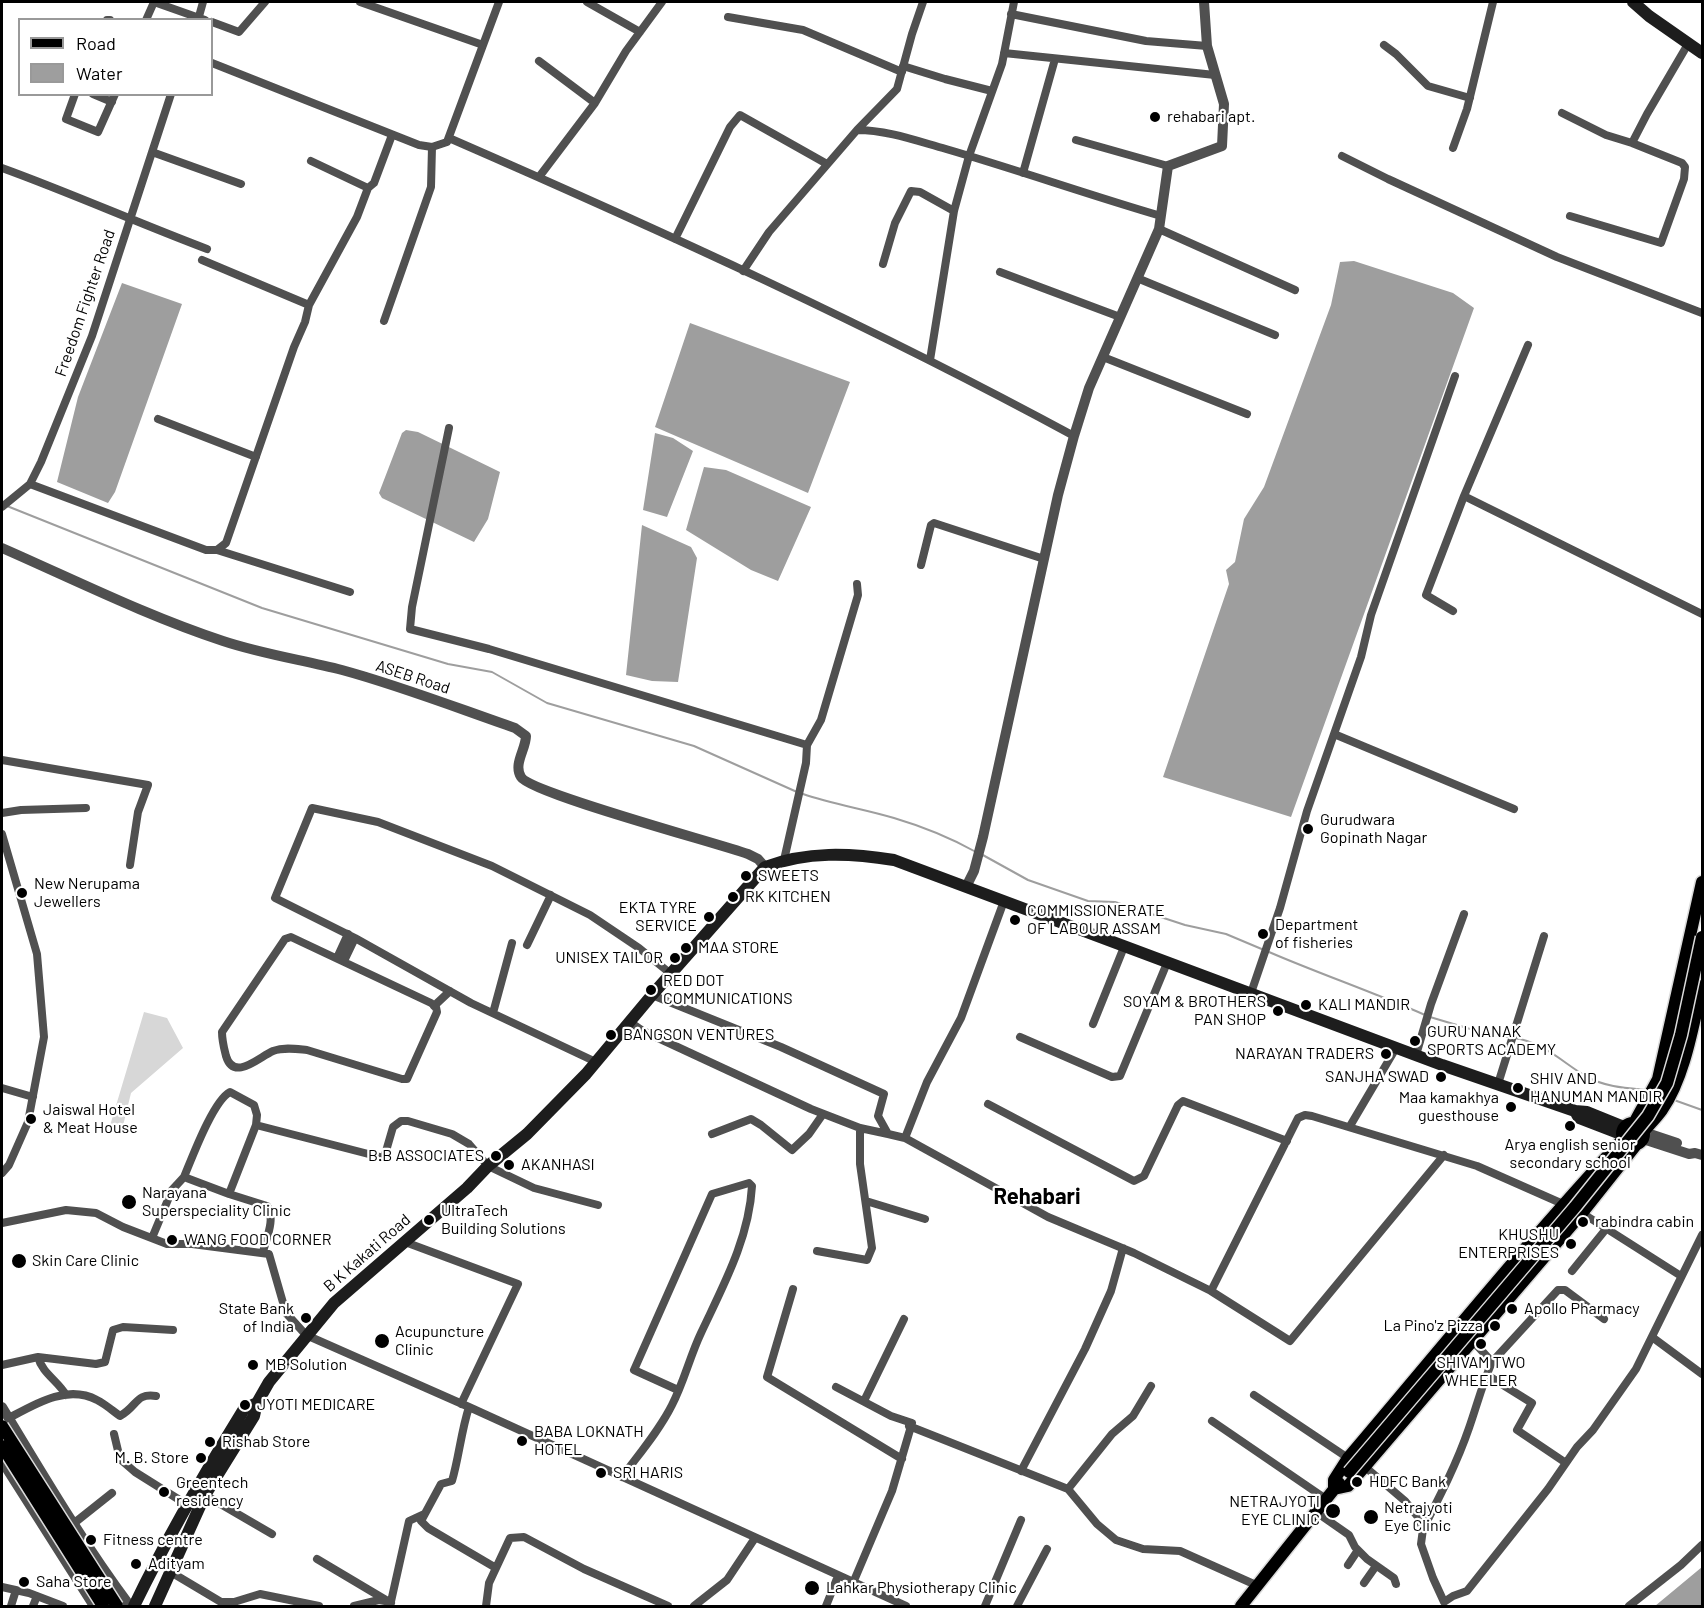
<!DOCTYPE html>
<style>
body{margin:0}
#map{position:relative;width:1704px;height:1608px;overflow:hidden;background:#fff;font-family:Barlow,sans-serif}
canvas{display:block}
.frame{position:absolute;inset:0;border:3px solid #000;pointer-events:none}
.legend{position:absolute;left:18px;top:18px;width:195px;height:78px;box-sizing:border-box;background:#fff;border:2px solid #999;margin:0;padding:8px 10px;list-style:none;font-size:18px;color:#000}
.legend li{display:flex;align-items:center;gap:12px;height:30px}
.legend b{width:30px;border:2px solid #999}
</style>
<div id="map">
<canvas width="1704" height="1608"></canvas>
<div class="frame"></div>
<ul class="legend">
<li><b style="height:8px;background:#000"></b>Road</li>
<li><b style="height:16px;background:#9e9e9e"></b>Water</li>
</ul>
</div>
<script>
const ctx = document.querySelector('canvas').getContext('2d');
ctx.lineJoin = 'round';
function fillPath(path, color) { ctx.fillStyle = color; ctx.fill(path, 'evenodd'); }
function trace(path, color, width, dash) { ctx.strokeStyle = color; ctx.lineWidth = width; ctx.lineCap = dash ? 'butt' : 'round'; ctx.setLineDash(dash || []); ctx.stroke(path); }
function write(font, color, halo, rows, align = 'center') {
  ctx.font = font + ' Barlow,sans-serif'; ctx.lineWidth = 4.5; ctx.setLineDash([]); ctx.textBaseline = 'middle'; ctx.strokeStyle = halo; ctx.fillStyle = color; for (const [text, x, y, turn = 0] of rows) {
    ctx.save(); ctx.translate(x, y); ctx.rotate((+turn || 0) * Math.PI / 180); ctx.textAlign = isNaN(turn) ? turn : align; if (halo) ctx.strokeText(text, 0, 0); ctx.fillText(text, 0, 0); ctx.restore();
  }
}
const green = new Path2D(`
 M144,1012l23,6 16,30 -52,45 -10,41 -12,-5z`);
const water = new Path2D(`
 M1354,261l99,32 21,15 -183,509 -128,-40 66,-193 -3,-14 9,-8 9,-43 20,-32 67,-182 9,-43z
 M122,283l60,21 -67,188 -7,11 -51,-21 21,-85z
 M690,323l160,59 -42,111 -153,-66z
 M406,430l12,2 82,40 -12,47 -14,23 -92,-44 -3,-5 23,-60z
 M655,433l18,5 20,13 -26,66 -24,-7z
 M704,467l22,3 85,37 -33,74 -27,-11 -65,-40z
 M642,525l49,22 6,11 -19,124 -26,-1 -26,-6z
 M1702,1567v39h-47z`);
const stream = new Path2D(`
 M7,506l255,102 186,56 44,8 55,31 147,43 103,46
 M803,794c29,10 61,15 91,24 27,8 57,20 82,34
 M981,854l47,26 60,21 27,1 70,23 41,9 38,16
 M1269,952c51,22 104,40 156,63
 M1430,1017l57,17 22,3
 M1514,1038c30,4 49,25 73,39 19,10 38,11 59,13
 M1674,1100l28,10`);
const minor = new Path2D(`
 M154,2l51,18
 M360,2l123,43
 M587,2l53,30
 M1011,14l135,27 61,5
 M728,17l75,13 99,42
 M107,20h3
 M146,20l8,-18
 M198,20l5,-18
 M212,22l27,10 26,-30
 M1384,45l12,9 32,32 42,12
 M1004,53l211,22
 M539,61l56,42
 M212,63l207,82 13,2 15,-5 52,-140
 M903,66l42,13 47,12
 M75,94l-9,25 32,13 17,-38
 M93,94l19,8
 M1562,113l44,22 26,8 50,20 3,4 -1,12 -23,64 -91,-27
 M857,130l40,-41 15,-55 11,-32
 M449,138c211,92 422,188 625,298
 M1076,140l92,26
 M1632,143l15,-29 41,-70
 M1453,148l14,-39 26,-107
 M152,152l89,32
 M1342,156l46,23 169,78 145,56
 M311,161l57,27 6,-5 18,-48
 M2,168c69,25 136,55 205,81
 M1023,173l32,-114
 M539,177l56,-74 31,-52 36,-49
 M1159,229l136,61
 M675,239l55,-112 10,-12 87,49
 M883,264l12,-41 16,-32 9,1 34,19
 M743,271l26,-39 88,-102c30,0 60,11 89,19 72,21 143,46 215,67
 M1000,272l120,45
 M1137,278l138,57
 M309,305l48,-88 11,-29
 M384,321l47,-134 1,-40
 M1103,357l144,57
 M930,360l24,-149 15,-55 33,-92 12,-62
 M158,419l98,38
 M449,428l-37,179 -2,22 79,20 318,96 -1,18 -22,97
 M30,484l176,66h11l9,-7 68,-196 11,-25 4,-17 -107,-45
 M1464,496l64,-151
 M2,507l28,-23 11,-22 51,-126 79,-242
 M217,550l133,42
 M921,565l10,-40 3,-2 110,36
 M1453,611l-27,-16 38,-99 238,118
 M1334,734l180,75
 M807,745l14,-25 37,-125 -1,-11
 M2,760l146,25 -10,27 -8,53
 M2,813l19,-3 65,-2
 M2,834l35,120 7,83 -16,85 -19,43 -7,8
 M291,937l140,66 5,4 1,5 -30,67h-5l-95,-29c-11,-1 -23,-3 -34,1 -14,6 -39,31 -47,5 -2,-8 -4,-15 -4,-24l63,-93z
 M527,945l24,-50
 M337,958l11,-24
 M344,961l11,-23
 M1251,993l29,-85 27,-97 54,-154 10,-42 84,-239
 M652,995l129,52 103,47 -6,22 10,18 17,4 143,79 86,36 77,38 87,-173 7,-3 7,1 165,50 86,38
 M434,1006l16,-15
 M493,1013l19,-70
 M630,1022l13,9 168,78 49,19 28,6
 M1093,1024l31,-77
 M1020,1037l92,40 8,-1 47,-113
 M1416,1055l15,-51 33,-90
 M596,1062l-125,-59 -116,-65 -80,-40 37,-90 66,14 114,44 98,49 49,33 32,26
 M1498,1084l46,-148
 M2,1088l31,9
 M988,1104l146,77 10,-5 34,-71 5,-4 104,40
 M1350,1126l46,-78
 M712,1134l39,-15 10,6 31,25 17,-16 14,-20
 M905,1138l22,-56 34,-64 43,-117
 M184,1177c8,-19 29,-76 46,-85l24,13 3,10 -1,10
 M866,1201l59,18
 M1582,1213l99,63
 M2,1223l64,-13 30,3 27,14 44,17h25l77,10 17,59 20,22 163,72 437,199
 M152,1238l20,-48 12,-13 45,17
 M405,1242l113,42 -57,120
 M817,1251l50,9 5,-12 -12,-84v-36
 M263,1252c3,-13 13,-34 4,-46l-38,-12 27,-69 128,33 9,-31 8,-6h7l44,13 17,10 19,22 46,22 64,17
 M1572,1271l34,-42
 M793,1289l-26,88 135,82
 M1211,1291l79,50 154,-186
 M1652,1337l50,37
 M1472,1340l20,22 66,-72h7l39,29
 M38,1357c4,16 20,24 28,38
 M2,1365l36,-8 58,7 9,-2 8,-32 10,-3 50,3
 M1487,1375l45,28 -15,27 49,33
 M836,1387l55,29 21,7 -20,68 -39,92
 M1254,1395l94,63
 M864,1401l40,-82
 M469,1407c-8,25 -10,50 -17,74l-11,3 -20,37 7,7 68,40
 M9,1418c26,-14 58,-34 88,-18 8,4 16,11 23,16 18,-10 15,-23 36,-20
 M1212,1421l114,78
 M909,1426l159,63 29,35 19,16 27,9 37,2 76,34
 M114,1434l6,25 15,13 51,32
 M1364,1466l41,35 13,16 5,12 -2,15 12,34 11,24 9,-6 14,-5 81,-102 29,-42 16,-17 43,-61 66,-134
 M1021,1471l64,-122 26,-58 12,-43
 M622,1477c17,-23 37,-46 50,-72 12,-23 18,-49 29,-72 22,-47 48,-94 51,-147l-3,-3 -37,11 -78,176 44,20
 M1068,1489l44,-55 21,-18 18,-30
 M205,1495l67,39
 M1316,1512l33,23 6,12 12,12 27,19 2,6
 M73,1524l39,-31
 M1423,1529c17,-33 34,-66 46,-101 8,-23 13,-43 23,-66
 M317,1559l74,44
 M1348,1565l10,-15
 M169,1571l52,31h13l26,-8 59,12
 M1364,1583l12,-17
 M2,1587l27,6 34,13
 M11,1606l5,-16
 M33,1606l4,-10
 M354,1606l25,-6 6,1
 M390,1606l19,-85 15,-7
 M486,1606l3,-23 21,-45 14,-1 60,32 84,37
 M694,1606l33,-26 28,-42
 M826,1606l12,-30
 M985,1606l36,-86
 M1017,1606l30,-57
 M1629,1606l52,-41 21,-20`);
const tertiary = new Path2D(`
 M2,548c73,32 145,68 221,93 39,13 80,19 119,29 59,16 115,38 173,58l11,8c0,13 -13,28 -5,41 9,16 196,66 227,77l10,5 7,8
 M966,887l8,-16 9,-34 75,-342 16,-59 15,-48 70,-159 9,-63 54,-20 2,-42 -17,-58 -3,-44
 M1644,1132l33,11
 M1643,1139l46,15 6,-1 7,2
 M2,1407c41,68 81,136 128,199
 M2,1461l92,145`);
const secondary = new Path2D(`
 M1633,2l16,14 53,37
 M1575,1111l4,7 39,15
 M134,1606c33,-68 70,-132 110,-197l13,-6
 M155,1606l50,-111 49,-79 3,-13 12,-21 65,-79 133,-115 21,-22 39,-32 59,-60 66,-79 113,-128c42,-16 85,-14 129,-7l548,205 133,46 12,1 37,15`);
const primary = new Path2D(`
 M1622 1134a11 11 0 1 1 22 0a11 11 0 1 1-22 0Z
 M1634,1123l24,-44 44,-197
 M1644,1131c6,-7 13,-14 18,-21 23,-34 31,-85 40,-124
 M1334,1489l14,-3 234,-273 54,-68
 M1334,1489v-9l14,-22c91,-107 179,-216 275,-319
 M1241,1606l98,-123`);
const primaryBridge = new Path2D(`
 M2,1426l115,180
 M2,1446l101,160
 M1349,1472l226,-265 73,-91 19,-33 14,-48 21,-98`);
const markers = [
 [1155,117,6,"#000"],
 [1308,829,6,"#000"],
 [746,876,6,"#000"],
 [22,893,6,"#000"],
 [733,897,6,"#000"],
 [709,917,6,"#000"],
 [1015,920,6,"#000"],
 [1263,934,6,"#000"],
 [686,948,6,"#000"],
 [675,958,6,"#000"],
 [651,990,6,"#000"],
 [1306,1005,6,"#000"],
 [1278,1011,6,"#000"],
 [611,1035,6,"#000"],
 [1415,1041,6,"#000"],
 [1386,1054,6,"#000"],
 [1441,1077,6,"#000"],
 [1518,1088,6,"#000"],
 [1511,1107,6,"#000"],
 [31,1119,6,"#000"],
 [1570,1126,6,"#000"],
 [496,1156,6,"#000"],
 [509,1165,6,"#000"],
 [129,1202,8,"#000"],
 [429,1220,6,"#000"],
 [1583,1222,6,"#000"],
 [172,1240,6,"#000"],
 [1571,1244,6,"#000"],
 [19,1261,8,"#000"],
 [1512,1309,6,"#000"],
 [306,1318,6,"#000"],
 [1495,1326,6,"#000"],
 [382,1341,8,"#000"],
 [1481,1344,6,"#000"],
 [253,1365,6,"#000"],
 [245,1405,6,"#000"],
 [522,1441,6,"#000"],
 [210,1442,6,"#000"],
 [201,1458,6,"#000"],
 [601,1473,6,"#000"],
 [1357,1482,6,"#000"],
 [164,1492,6,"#000"],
 [1333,1511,8,"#000"],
 [1371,1517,8,"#000"],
 [91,1540,6,"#000"],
 [136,1564,6,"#000"],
 [24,1582,6,"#000"],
 [812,1588,8,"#000"]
];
const poiNames = [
 ["rehabari apt.",1167,117],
 ["Gurudwara",1320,820],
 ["Gopinath Nagar",1320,838],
 ["SWEETS",758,876],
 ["New Nerupama",34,884],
 ["Jewellers",34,902],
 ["RK KITCHEN",745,897],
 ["EKTA TYRE",697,908,"right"],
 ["SERVICE",697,926,"right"],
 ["COMMISSIONERATE",1027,911],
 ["OF LABOUR ASSAM",1027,929],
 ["Department",1275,925],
 ["of fisheries",1275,943],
 ["MAA STORE",698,948],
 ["UNISEX TAILOR",663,958,"right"],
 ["RED DOT",663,981],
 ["COMMUNICATIONS",663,999],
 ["SOYAM & BROTHERS",1266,1002,"right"],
 ["PAN SHOP",1266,1020,"right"],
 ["KALI MANDIR",1318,1005],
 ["GURU NANAK",1427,1032],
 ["SPORTS ACADEMY",1427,1050],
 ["BANGSON VENTURES",623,1035],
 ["NARAYAN TRADERS",1374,1054,"right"],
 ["SANJHA SWAD",1429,1077,"right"],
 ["SHIV AND",1530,1079],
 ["HANUMAN MANDIR",1530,1097],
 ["Maa kamakhya",1499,1098,"right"],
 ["guesthouse",1499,1116,"right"],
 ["Jaiswal Hotel",43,1110],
 ["& Meat House",43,1128],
 ["Arya english senior",1570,1145,"center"],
 ["secondary school",1570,1163,"center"],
 ["B.B ASSOCIATES",484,1156,"right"],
 ["AKANHASI",521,1165],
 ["Narayana",142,1193],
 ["Superspeciality Clinic",142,1211],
 ["UltraTech",441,1211],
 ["Building Solutions",441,1229],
 ["rabindra cabin",1595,1222],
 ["KHUSHU",1559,1235,"right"],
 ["ENTERPRISES",1559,1253,"right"],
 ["WANG FOOD CORNER",184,1240],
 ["Skin Care Clinic",32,1261],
 ["State Bank",294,1309,"right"],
 ["of India",294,1327,"right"],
 ["Apollo Pharmacy",1524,1309],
 ["La Pino'z Pizza",1483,1326,"right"],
 ["Acupuncture",395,1332],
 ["Clinic",395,1350],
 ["SHIVAM TWO",1481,1363,"center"],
 ["WHEELER",1481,1381,"center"],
 ["MB Solution",265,1365],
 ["JYOTI MEDICARE",257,1405],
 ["BABA LOKNATH",534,1432],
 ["HOTEL",534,1450],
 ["Rishab Store",222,1442],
 ["M. B. Store",189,1458,"right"],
 ["SRI HARIS",613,1473],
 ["HDFC Bank",1369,1482],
 ["Greentech",176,1483],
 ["residency",176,1501],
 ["NETRAJYOTI",1320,1502,"right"],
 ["EYE CLINIC",1320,1520,"right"],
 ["Netrajyoti",1384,1508],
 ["Eye Clinic",1384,1526],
 ["Fitness centre",103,1540],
 ["Adityam",148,1564],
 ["Saha Store",36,1582],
 ["Lahkar Physiotherapy Clinic",826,1588]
];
const streetNames = [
 ["Freedom Fighter Road",85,303,-71],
 ["ASEB Road",413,677,18],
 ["B K Kakati Road",367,1253,-41]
];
const districtNames = [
 ["Rehabari",1037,1197]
];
fillPath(green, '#d7d7d7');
fillPath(water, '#9e9e9e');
trace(stream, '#9e9e9e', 2);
trace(primary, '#dbdbdb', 15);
trace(minor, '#505050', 8);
trace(tertiary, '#505050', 10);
trace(secondary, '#1d1d1d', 12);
trace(primary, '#000', 12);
trace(primaryBridge, '#dbdbdb', 15, []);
trace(primaryBridge, '#000', 12);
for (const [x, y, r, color] of markers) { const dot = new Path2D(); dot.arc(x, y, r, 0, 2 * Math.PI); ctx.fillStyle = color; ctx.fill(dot); trace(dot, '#fff', 2); }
write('16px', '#000', '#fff', poiNames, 'left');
write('16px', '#000', '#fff', streetNames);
write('bold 22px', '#000', '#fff', districtNames);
</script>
